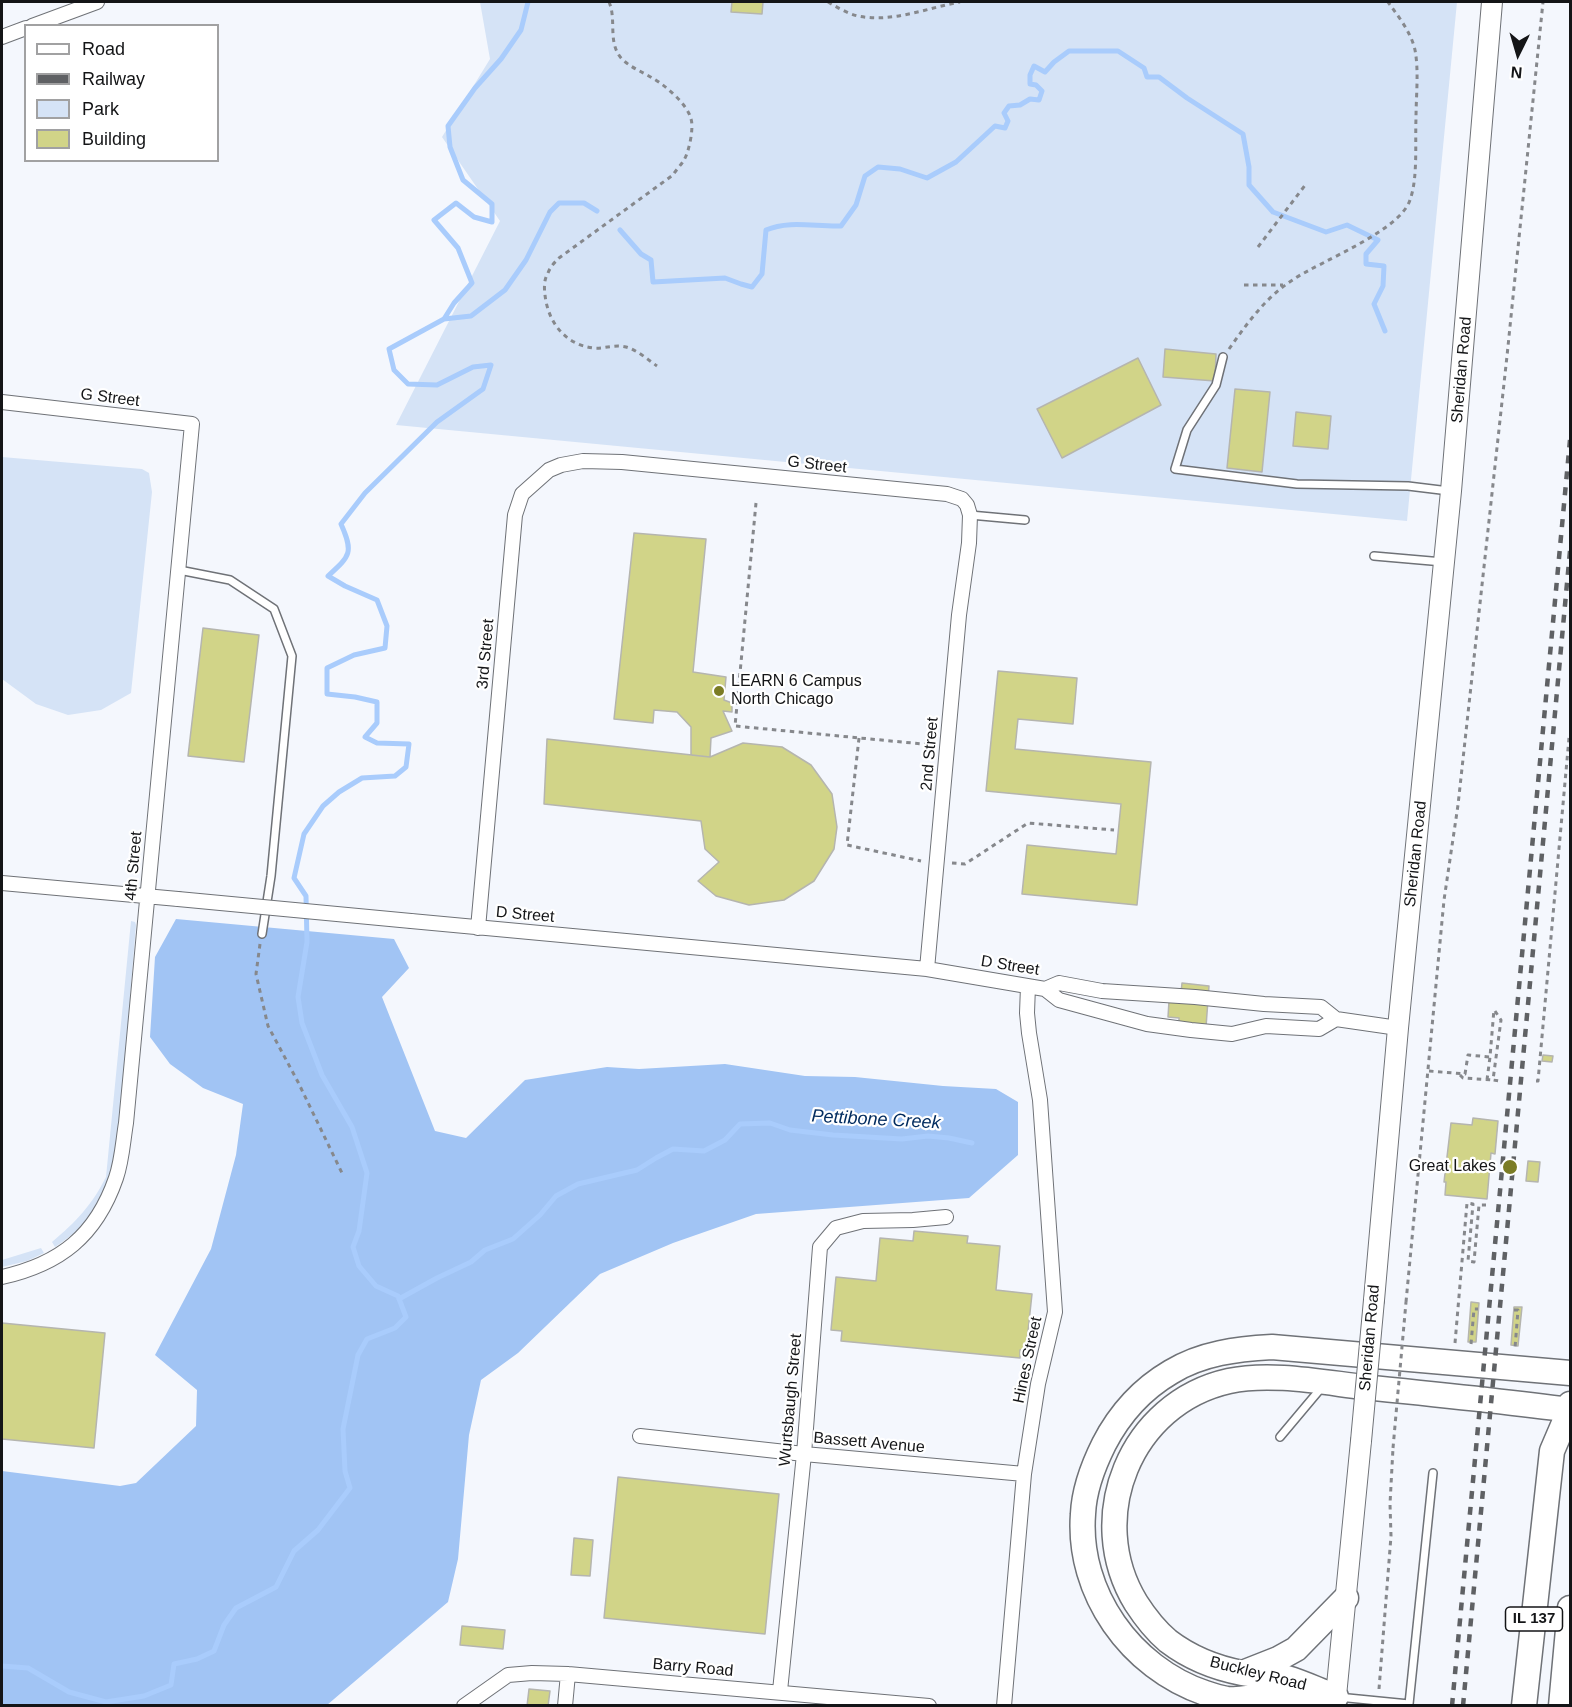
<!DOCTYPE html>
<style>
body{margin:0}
#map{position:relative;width:1572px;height:1707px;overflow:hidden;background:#f4f7fd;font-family:Arial,sans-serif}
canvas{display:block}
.frame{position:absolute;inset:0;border:3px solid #141517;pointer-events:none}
.legend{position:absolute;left:24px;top:24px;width:195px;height:138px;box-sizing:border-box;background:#fff;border:2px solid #a1a1a2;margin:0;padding:8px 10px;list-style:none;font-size:18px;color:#141517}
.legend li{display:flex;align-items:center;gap:12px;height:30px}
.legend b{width:30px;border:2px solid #a1a1a2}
.north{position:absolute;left:1488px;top:24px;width:60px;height:60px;-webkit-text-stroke:4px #fff;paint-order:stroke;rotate:185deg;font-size:16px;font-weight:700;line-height:24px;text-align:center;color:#141517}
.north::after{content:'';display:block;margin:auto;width:21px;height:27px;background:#141517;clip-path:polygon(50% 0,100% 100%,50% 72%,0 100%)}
</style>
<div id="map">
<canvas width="1572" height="1707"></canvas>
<div class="frame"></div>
<ul class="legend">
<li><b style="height:8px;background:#fff"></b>Road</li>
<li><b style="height:8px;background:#5f6164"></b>Railway</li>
<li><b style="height:16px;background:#d5e3f6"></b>Park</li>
<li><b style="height:16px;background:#d1d488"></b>Building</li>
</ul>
<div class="north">N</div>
</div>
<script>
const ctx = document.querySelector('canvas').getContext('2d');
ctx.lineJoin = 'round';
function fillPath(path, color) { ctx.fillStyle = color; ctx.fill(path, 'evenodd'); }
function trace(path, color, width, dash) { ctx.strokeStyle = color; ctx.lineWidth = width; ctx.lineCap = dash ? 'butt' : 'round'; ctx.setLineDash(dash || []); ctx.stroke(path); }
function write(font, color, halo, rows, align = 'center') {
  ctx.font = font + ' Arial,sans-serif'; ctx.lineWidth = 4.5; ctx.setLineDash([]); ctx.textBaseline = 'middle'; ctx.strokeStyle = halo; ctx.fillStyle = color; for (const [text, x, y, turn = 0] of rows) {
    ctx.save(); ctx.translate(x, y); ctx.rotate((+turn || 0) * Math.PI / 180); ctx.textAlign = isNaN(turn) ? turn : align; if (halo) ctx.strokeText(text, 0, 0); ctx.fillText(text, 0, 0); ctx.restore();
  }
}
const green = new Path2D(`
 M480,2h977l-50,519 -1011,-96 104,-204 -58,-84 48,-78z
 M2,457l140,12 7,4 3,19 -21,201 -30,17 -33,5 -32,-11 -34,-25z
 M131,921l4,1 1,3c-5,55 -8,110 -14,165 -3,39 -3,82 -25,116 -10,17 -25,30 -42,41l-3,-5c24,-20 40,-37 54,-65z
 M41,1248l3,5 -17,8 -25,6v-7z`);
const forest = new Path2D(`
 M176,919l218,20 15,29 -27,29 53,134 31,7 59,-58 82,-13 32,2 86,-5 80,12 50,1 88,9 53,3 22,13v53l-49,43 -213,16 -83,29 -73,31 -82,79 -37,27 -12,55 -11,124 -10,43 -121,103 -325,1v-235l118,15 16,-3 60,-57 1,-36 -42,-35 56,-106 25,-94 7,-51 -40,-16 -33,-24 -20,-27 5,-80z`);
const stream = new Path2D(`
 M620,230l21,24 10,6 2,22 72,-4 16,6 11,3 10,-13 4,-44c23,-10 50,-3 75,-4l15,-21 9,-29 13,-9 22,2 27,9 29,-16 39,-36 10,2 3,-7 -4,-8 5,-7 11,-1 10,-6 9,1 3,-9 -6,-6 -6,-1v-9l4,-9 11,6 9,-10 15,-11h49l26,17 3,9h12l28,21 56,36 6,33v18l24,27 53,20 21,-7 31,15 -12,14v10l18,2 -1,20 -9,18 11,27
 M444,319l10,-16 18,-20 -14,-35 -24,-28 22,-17 18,14 18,5v-18l-29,-24 -13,-33 -2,-21 27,-38 26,-29 20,-29 7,-28
 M399,1299l38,-21 34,-16 14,-12 28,-11 27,-24 16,-19 22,-12 59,-14 19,-12 17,-9 31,2 21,-11 15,-16 30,-1 20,7 43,5 69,4 26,-3 21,2 23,5
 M2,1666l26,2 41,24 37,10 38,-6 27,-11 3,-21 23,-5 17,-8 10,-26 12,-17 40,-21 18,-36 24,-21 32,-42 -5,-17 -2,-42 15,-74 9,-16 28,-11 11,-11 -8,-21 -22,-10 -17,-20 -6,-19 6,-16 8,-58 -15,-46 -30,-52 -20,-52 -4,-26 9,-55 -1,-46 -12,-18 10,-44 19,-28 16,-14 23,-14 33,-2 11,-9 3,-23 -32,-1 -12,-6 12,-14v-21l-22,-5 -28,-3v-26l27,-13 31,-7 2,-22 -10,-26 -32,-14 -17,-10c22,-20 26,-23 13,-52l24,-31 72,-71 46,-33 8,-24 -18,2 -36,18 -29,-1 -14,-14 -5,-21 55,-30 27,-3 34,-26 21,-30 24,-48 9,-9h25l13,8`);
const building = new Path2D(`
 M732,2h31l-1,12 -31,-2z
 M1165,349l51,5 -1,27 -52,-4z
 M1138,358l23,47 -99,53 -25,-49z
 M1235,389l35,3 -8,80 -35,-4z
 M1296,412l35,4 -3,33 -35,-3z
 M634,533l72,6 -13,133 33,5 -2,23 8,3v9l-9,-1 9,20 -21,7 -1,19 -19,-2v-28l-14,-15 -23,-2 -1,13 -39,-4z
 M203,628l56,7 -15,127 -56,-6z
 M998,671l79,7 -4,46 -55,-5 -3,30 136,13 -14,143 -115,-11 5,-49 89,9 5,-50 -135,-13z
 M547,739l163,18 33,-14 39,4 29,18 21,29 5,33 -3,22 -20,32 -30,19 -35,5 -33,-9 -18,-15 21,-19 -14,-13 -4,-28 -157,-17z
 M1182,983l27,3 -3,41 -27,-2v-7l-11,-1 1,-16 11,1z
 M1543,1055l10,1 -1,6 -10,-1z
 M1473,1118l25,3 -3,33 -4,-1 -4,46 -42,-4 1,-13h-2l7,-59 21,2z
 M1528,1161l12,1 -2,20 -12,-1z
 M914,1231l54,5 -1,7 33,3 -4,44 36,4 -6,56h-6v8l-179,-17 1,-10 -11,-1 5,-53 40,4 4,-43 33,3z
 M1471,1302l8,1 -3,39h-8z
 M1514,1307h8l-4,39 -7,-1z
 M2,1323l103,10 -11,115 -92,-9z
 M618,1477l161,17 -14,140 -161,-16z
 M574,1538l19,2 -3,36 -19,-1z
 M462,1626l43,4 -2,19 -43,-4z
 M529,1689l21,2 -2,15h-21z`);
const path = new Path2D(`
 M609,2c8,18 -2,41 13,57 9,9 21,13 32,20 12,7 34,26 37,40 3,9 -2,33 -7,41 -3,5 -8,10 -11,15l-114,83c-4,4 -9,9 -11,15 -4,6 -4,15 -3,22 3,27 20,50 49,53 10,1 21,-4 32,-1 11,3 21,12 31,19
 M828,2c9,5 20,12 30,14 34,7 69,-8 102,-14
 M1258,247l48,-63
 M1244,285h39
 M1229,349c19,-27 37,-52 65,-70 27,-18 106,-48 116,-79 8,-22 5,-57 6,-82 0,-22 3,-47 -1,-68 -4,-18 -17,-34 -27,-48
 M756,503l-21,223 198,19
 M859,738l-12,107 74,16
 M952,863l13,1 63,-41 86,7
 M260,944l-4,30 12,52 30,56 44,91
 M1495,1011l6,9 -8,60 6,1
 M1429,1071l36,3 3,-19 22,2 4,-48
 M1460,1075l3,3 30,2
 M1487,1080l3,-23
 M1536,1081h2l31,-343
 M1406,1302l38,-402 14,-95 49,-449 36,-354
 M1514,1310h4l-3,38
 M1455,1343l12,-140 6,1 -5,57 6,1 5,-57h7
 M1471,1344l3,-35h4
 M1379,1689l12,-153 -1,-32 3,-56`);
const service = new Path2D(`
 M1223,357l-7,28 -29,45 -12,39 122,15 111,2 41,5
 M970,515l55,5
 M1374,556l69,6
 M179,570l51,10 44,29 18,47 -21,220 -9,58
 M1280,1437l42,-50
 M1338,1697l71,7 24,-231`);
const minor = new Path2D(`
 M32,26l65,-24
 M2,37l24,-9
 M2,402l190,22 -66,699c-3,18 -4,38 -10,55 -20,58 -56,86 -114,99
 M2,883l176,16
 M411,921l516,48 118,20 14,11 88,24 44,6 41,4 34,-8 53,3 17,-10
 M478,928l37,-413 7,-21 27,-24 12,-5 22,-4 39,1 325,32 15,5 5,6 3,10 -1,28 -10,72 -32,354
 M1045,989l14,-6 43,8 93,6 69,7 57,3 15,12 62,9
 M640,1436l164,18 220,20
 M780,1691l24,-237 16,-207 16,-19 27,-7 50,-1 33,-3
 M464,1706l44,-31 24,-2 36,1 361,32
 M565,1706l3,-32
 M1004,1706l20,-232 14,-90 17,-72 -15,-212 -11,-67 -2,-20 1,-27`);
const secondary = new Path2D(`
 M1374,1300l24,-272 53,-537 41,-489
 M1335,1706l26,-265`);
const trunk = new Path2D(`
 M1245,1672l33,-13 18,-10 50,-51
 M1329,1694c-13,-5 -28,-12 -42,-16 -15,-3 -30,-2 -45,-5 -26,-5 -53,-16 -74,-32 -13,-11 -23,-24 -32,-38 -52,-85 -6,-200 93,-222 41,-9 92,1 134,6 69,7 139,14 207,23
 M1336,1697c-15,1 -31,3 -46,3 -10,-1 -21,-3 -31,-3 -11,0 -22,3 -32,2 -7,-1 -16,-4 -22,-6 -74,-25 -128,-100 -122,-179 1,-24 10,-48 21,-70 15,-29 38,-55 67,-72 31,-19 66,-23 101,-25l298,26
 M1524,1706l28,-255 18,-42v-5
 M1561,1706l9,-98`);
const rail = new Path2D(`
 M1452,1706l118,-1266
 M1463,1706l107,-1155`);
const pathBridge = new Path2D(`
 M1393,1448l13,-146`);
const minorBridge = new Path2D(`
 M178,899l233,22`);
const secondaryBridge = new Path2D(`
 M1361,1441l13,-141`);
const markers = [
 [719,691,6,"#7b7c25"],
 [1510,1167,8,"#7b7c25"]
];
const shields = [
 [1534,1619,57]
];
const shieldNames = [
 ["IL 137",1534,1619]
];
const streetNames = [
 ["Sheridan Road",1462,370,-85],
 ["G Street",110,398,7],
 ["G Street",817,465,6],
 ["3rd Street",486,654,-85],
 ["2nd Street",930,754,-85],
 ["Sheridan Road",1416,854,-84],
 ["4th Street",134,866,-85],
 ["D Street",525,915,5],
 ["D Street",1010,966,9],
 ["Sheridan Road",1370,1338,-85],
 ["Hines Street",1028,1360,-78],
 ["Wurtsbaugh Street",791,1400,-85],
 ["Bassett Avenue",869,1443,5],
 ["Barry Road",693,1668,5],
 ["Buckley Road",1258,1674,14]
];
const poiNames = [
 ["LEARN 6 Campus",731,682],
 ["North Chicago",731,700],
 ["Great Lakes",1496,1167,"right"]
];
const waterNames = [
 ["Pettibone Creek",876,1120,3]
];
fillPath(green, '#d5e3f6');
fillPath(forest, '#a1c4f4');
trace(stream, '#a9ccfc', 5);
fillPath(building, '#d1d488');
trace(building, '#b5b5af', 1.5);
trace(service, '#6f7277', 10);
trace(minor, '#6f7277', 16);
trace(secondary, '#6f7277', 22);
trace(trunk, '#6f7277', 27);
trace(path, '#86888c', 3, [4.5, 4.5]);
trace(service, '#fff', 7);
trace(minor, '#fff', 14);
trace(secondary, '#fff', 20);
trace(trunk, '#fff', 24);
trace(rail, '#5f6164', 4.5, [8, 8]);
trace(minorBridge, '#6f7277', 16, []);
trace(secondaryBridge, '#6f7277', 22, []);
trace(pathBridge, '#86888c', 3, [4.5, 4.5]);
trace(minorBridge, '#fff', 14);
trace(secondaryBridge, '#fff', 20);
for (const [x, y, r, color] of markers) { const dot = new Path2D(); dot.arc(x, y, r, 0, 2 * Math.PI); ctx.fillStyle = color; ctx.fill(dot); trace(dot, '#fff', 2); }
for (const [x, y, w] of shields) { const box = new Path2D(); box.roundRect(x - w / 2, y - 12, w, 24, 4.5); ctx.fillStyle = '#fff'; ctx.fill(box); trace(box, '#141517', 1.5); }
write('bold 15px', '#141517', null, shieldNames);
write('16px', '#141517', '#fff', streetNames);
write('16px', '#141517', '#fff', poiNames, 'left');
write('italic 18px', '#032d60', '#fff', waterNames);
</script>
